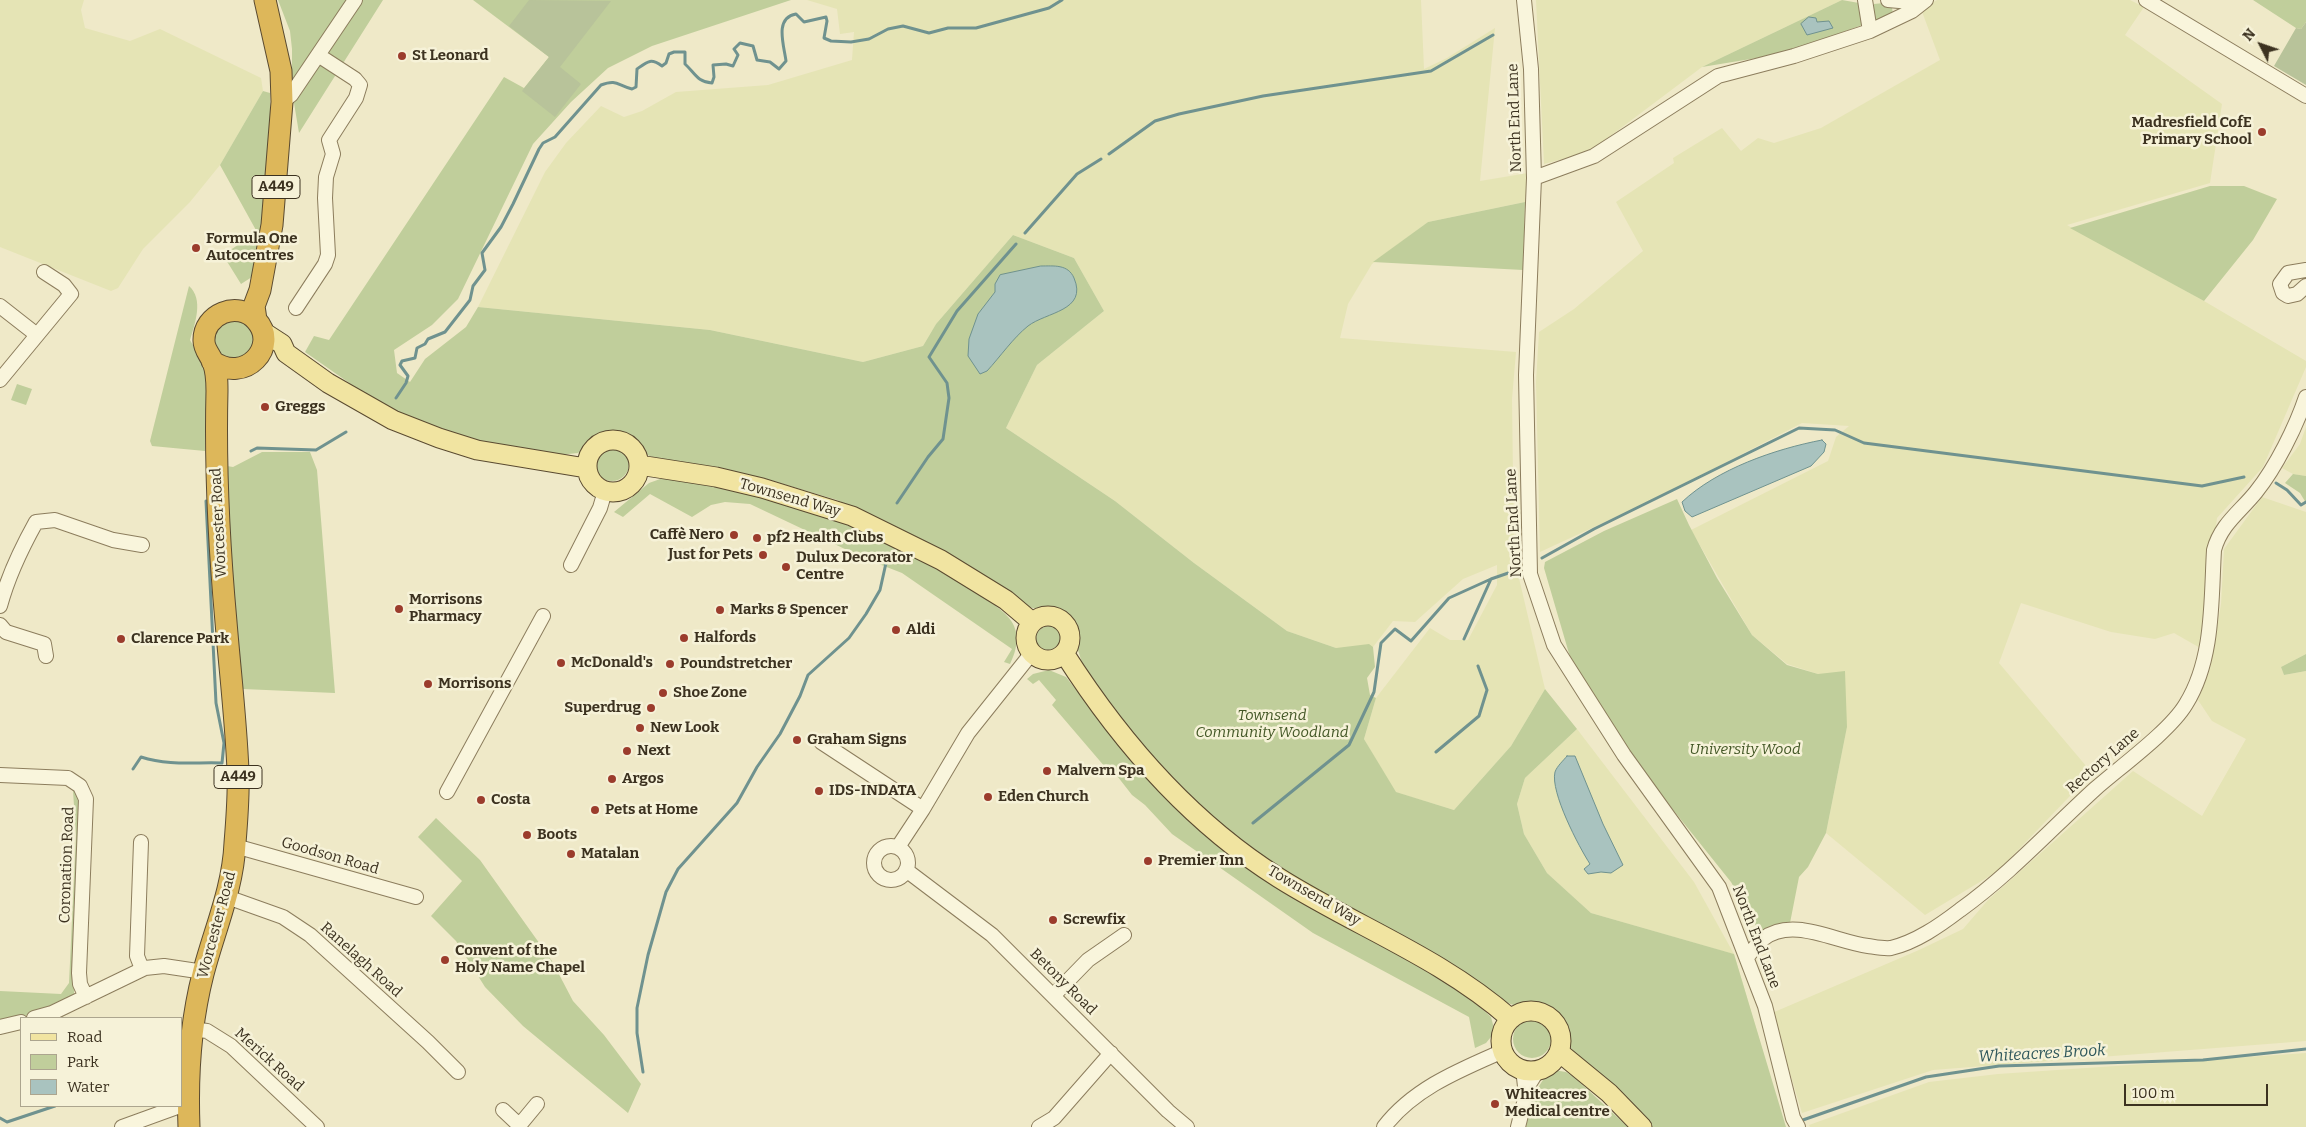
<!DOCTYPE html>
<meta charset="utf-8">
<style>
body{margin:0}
#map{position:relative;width:2306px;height:1127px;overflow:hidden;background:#efe9c8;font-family:Bitter,serif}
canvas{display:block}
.legend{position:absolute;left:20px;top:1017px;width:162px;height:90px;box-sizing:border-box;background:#f6f2d8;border:1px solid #aca58e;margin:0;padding:6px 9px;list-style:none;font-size:15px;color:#3c3220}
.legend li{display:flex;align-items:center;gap:10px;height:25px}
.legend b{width:25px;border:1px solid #aca58e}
.north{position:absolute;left:2236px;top:20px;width:50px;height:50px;-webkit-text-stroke:4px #f6f2d8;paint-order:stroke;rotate:311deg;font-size:14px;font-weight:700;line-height:20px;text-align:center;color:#3c3220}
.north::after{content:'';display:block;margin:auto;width:18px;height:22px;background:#3c3220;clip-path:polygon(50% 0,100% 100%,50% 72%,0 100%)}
.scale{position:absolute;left:2124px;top:1084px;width:144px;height:22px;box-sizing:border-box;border:2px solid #3c3220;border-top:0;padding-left:6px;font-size:15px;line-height:18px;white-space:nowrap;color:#3c3220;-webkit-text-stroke:4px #f6f2d8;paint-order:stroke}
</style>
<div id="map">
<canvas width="2306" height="1127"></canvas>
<ul class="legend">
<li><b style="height:6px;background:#f1e4a1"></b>Road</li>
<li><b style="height:14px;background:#c0ce9b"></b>Park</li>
<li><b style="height:14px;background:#a9c3bf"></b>Water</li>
</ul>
<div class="north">N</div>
<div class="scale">100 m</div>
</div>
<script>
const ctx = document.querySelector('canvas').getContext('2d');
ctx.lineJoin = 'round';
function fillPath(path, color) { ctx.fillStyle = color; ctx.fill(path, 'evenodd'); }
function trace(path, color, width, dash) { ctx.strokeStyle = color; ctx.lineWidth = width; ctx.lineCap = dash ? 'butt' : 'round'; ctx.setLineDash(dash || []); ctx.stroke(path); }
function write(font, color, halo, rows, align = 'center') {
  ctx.font = font + ' Bitter,serif'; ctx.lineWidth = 5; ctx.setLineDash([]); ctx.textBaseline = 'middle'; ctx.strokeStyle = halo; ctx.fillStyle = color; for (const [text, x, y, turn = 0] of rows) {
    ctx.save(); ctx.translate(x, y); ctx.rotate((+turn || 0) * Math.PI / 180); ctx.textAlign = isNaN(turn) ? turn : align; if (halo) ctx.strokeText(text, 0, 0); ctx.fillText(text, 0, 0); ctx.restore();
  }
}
const farmland = new Path2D(`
 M0,0h84l-3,10 4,18 45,13 30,-12 101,49 2,13 -43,74 -30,37 -47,47 -25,39 -7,3 -111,-44z
 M807,0h614l3,69 23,-11 48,-30 -15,153 48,-8 -3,29 -97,20 -56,42 -24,40 -8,34 176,14 -4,47 2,158 31,132 -34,57 -57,64 -59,-18 -31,-53 12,-41 54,-70 20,12h18l29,-55v-20l-34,14 -48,43 -22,-1 -20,26 -37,1 -49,-17 -93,-68 -79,-62 -109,-73 31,-63 67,-54 -30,-53 -61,-23 -77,89 -13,22 -60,16 -153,-32 -232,-23 67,-135 21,-29 35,-37 23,11 18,-6 34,-19 92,-7 84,-25 2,-28 -14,2 -3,-25z
 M1536,0h306l-140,67 -113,85 -45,12z
 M1937,0h193l14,7 -19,28 97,69 -12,79 -143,42 137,76 102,60v6l-43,100 -46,51 -15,131 -28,-16 -19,6 -44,-7 -90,-29 -22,60 93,110 -94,98 -73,44 -99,-82 21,-106 -29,-53 -31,-10 -35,-29 -61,-105 137,-69 8,-24 13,-11 -47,-3 -145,75 -117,54 -4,-170 3,-50 35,-23 69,-58 -27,-49 58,-39 -1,-5 49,-30 19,23 17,-13 16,5 47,-15 119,-68 -19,-51z
 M2306,427v49l-13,-2 -11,-6 18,-24z
 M2262,497l44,15v142l-25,13 3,8 22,-4v370l-373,29 -131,43 -30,-100 147,-63 44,-21 25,-29 145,-129 69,45 44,-77 -34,-18 -14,-21 12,-31 11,-65 3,-55z
 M1577,729l117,153 40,72 51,172 -52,-172 -142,-41 -44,-40 -23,-39 -7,-30 8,-26z
 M2306,1053v74h-496l-1,-2 120,-43 69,-8z`);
const green = new Path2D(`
 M278,0h105l-84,133 -7,-42v-42l-2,-18z
 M473,0h318l-139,46 -44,22 -37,34 -38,42 -75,155 -26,26 -38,25 3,23 13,9 15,-23 41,-32 12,-20 232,23 153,32 60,-16 13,-22 77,-89 61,23 30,53 -67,54 -31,63 109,73 79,62 93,68 49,17 33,-4 4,3 2,20 -8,11 3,17 6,3 -12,41 32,53 58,18 57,-64 34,-57 32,40 -52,49 -8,26 7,30 23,39 44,40 143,41 52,173h-137l-66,-63 -15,-20 -11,-26 -16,-12h-25l-19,-7 -154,-95 -75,-43 -26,-19 -51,-44 -26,-26 -47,-56 -34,-47 -7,-22 -3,-17 -6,-9 -7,-6 -36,-9 -62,-42 -37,-22 -89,-42 -64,-19 -69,-14 -43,-6 -18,-8 -17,-16 -11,-2 -12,2 -25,16 -19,2 -64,-10 -44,-12 -32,-11 -63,-31 -1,-4 -50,-35 9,-16 15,4 175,-263 20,11 25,-31z
 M1842,0l17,3 3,22 -46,17 -53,15 -61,10z
 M2253,0h53v22l-5,7 -5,-1z
 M1884,3l8,5 1,6 -19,9v-19z
 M263,91l7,2v77l-15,105 -14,9 -18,-29 34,-23 -37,-67z
 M2210,186h34l33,13 -24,41 -49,61 -134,-73z
 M1525,202l-2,68 -150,-8 55,-40z
 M189,286c15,13 6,38 1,54l18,32 -3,79 -53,-5 -2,-5z
 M246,318l10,21c-9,24 -27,28 -43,8l1,-23z
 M17,384l15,5 -6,16 -15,-5z
 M595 464a17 17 0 1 1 34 0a17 17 0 1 1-34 0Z
 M262,452h48l7,18 18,223 -92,-4 -22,-224 12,2z
 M2293,474l13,2v27l-6,-10 -15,-10z
 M663,478c38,6 78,11 115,22 67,20 130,50 188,87 14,9 33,19 43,31 12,14 8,32 1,46l-6,-2 8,-13 -110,-76 -36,-14 -116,-55 -25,-2 -14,3 -19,12 -42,-23 -27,23 -9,-5 35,-29z
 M1677,499l12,26 28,53 35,57 35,30 31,9 27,-3 2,56 -21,106 -18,34 -9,10 -9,46 -31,8 -28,-49 -65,-81 -69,-93 -22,-34 -31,-106 1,-6 59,-31z
 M1036 639a13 13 0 1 1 26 0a13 13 0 1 1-26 0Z
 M2306,654v17l-22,4 -3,-8z
 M1049,670l17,7 68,87 69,68 35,30 55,34 112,62 44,27 30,21 12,11 4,15 -9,11 -11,5 -6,-31 -156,-84 -141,-99 -27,-29 -13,-10 -18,-23 -3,2 -59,-69 4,-5 -17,-20 -6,4 -6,-5 6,-5z
 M76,788l5,6 -7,200c-9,14 -57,24 -74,28v-31l61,3 8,-11 7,-148 -3,-44z
 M436,818l44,42 72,101 21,40 31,34 37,49 -13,29 -105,-87 -38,-39 -29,-46 -25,-25 31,-35 -44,-44z
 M1513 1039a19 19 0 1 1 38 0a19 19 0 1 1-38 0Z
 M1553,1070l13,2 8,5 54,50h-102c5,-19 10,-46 27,-57z`);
const cemetery = new Path2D(`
 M529,0l82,1 -51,66 21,17 -26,33 -33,-26 27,-34 -40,-31z
 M2306,22v63l-32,-19 22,-38 5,1z`);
const water = new Path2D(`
 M1809,17l7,1 1,4 12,-1 4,7 -26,7 -6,-11z
 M1041,266c13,0 27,-2 33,12 14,33 -28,34 -46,48 -15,12 -28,31 -41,45l-7,3 -12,-18 1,-17 9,-25 17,-22v-8l5,-9z
 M1822,440l4,4 -2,8 -13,14 -119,51 -7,-6 -3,-9c35,-33 93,-53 140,-62z
 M1567,756h8l28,68 20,41 -12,8 -10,-1 -13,2 -4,-5 6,-5c-11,-17 -40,-72 -35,-92 2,-6 9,-12 12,-16z`);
const stream = new Path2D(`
 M1109,154l46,-33 24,-7 84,-18 168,-25 62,-36
 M1025,233l52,-59 24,-15
 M396,398l10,-15 2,-7 -8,-11 2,-4 13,-3 2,-10 8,-4 3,-5 17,-7 25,-32 3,-14 12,-16 -3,-17 19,-26 12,-23 26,-55 4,-6 12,-6 46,-52c16,-6 16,0 31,4l4,-2 1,-18c11,-8 14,-11 25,-3l4,-3 3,-9 5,-2h11v12c10,9 12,18 27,19l2,-6 -1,-12 13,-1 7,2 5,-11 -4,-6 6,-6 13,3 4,14 13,2 9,7 7,-8c-2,-16 -12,-43 10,-47l8,8 22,-5 1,4 -3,17 7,3 20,1 18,-3 19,-10 15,-3 26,7 19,-5h28l73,-20 13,-8
 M251,451l6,-3 59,2 30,-18
 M2276,483l11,7 14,15 5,-3
 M897,503l31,-46 15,-18 6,-41 -2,-15 -18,-26 28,-46 59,-67
 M1542,558l52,-29 205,-101 36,2 29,13 338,43 42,-9
 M1464,639l27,-60
 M1436,752l43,-36 8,-26 -9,-24
 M133,769l8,-12c28,9 54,5 81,6l2,-20 -8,-40 -10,-202
 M1253,823l96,-78 25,-53 7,-49 14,-14 16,12 38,-43 42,-19 26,-9
 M643,1072l-6,-39v-25l11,-53 18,-63 12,-23 59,-66 20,-36 23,-33 20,-38 8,-21 41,-37 17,-24 14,-24 8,-36
 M0,1118l7,4 48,-16
 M1800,1121l126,-44 73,-11 204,-6 103,-11`);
const minor = new Path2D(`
 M1524,0l7,69 3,109 -8,197 4,199 24,71 70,110 95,132 46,119 28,112 5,9
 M1865,0l5,31
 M1888,0l23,2 14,-2
 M2146,0l160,96
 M282,102l9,-7 64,-95
 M1534,178l60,-22 124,-80 76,-20 76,-25 42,-20 14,-11
 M2306,270l-18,3 -8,11 3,9 5,3 9,-2 9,-8
 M0,306l37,29
 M296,308l29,-44 3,-9 -3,-57 1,-21 7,-23 -4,-14 27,-42 4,-13 -5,-6 -37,-24
 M0,380l71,-86 -7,-9 -20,-13
 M571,565l29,-57 5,-17
 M0,606c8,-30 21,-57 36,-84l19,-2 58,20 29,5
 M0,625l6,7 38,12 2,12
 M821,742l102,67
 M0,775l68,3 12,8 6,13 -7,174 1,11 6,13
 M447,792l96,-176
 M141,842l-4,114 5,13
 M874 863a17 17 0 1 1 34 0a17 17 0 1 1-34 0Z
 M235,846l181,51
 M898,847l25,-38 45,-76 63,-79
 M906,870l86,65 176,176 19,16
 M227,897l56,20 27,18 118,107 30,30
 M1748,956c4,-5 9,-12 15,-17 29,-23 73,3 105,7 7,1 16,3 23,2 25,-6 48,-22 69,-38 50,-36 90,-80 135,-121 25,-22 75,-58 91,-85 28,-45 25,-104 28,-154 7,-26 26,-38 42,-58 20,-25 40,-65 50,-95
 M1053,996l35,-36 36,-25
 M34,1018l18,-5 93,-45 19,-2 40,6
 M0,1027l21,-5
 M192,1029l15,2 24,15 86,81
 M1526,1089l12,-19
 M503,1110l16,15
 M122,1127l58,-21
 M518,1127l19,-23
 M1039,1127l15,-9 57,-65
 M1384,1127c30,-39 76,-57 119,-76
 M1518,1127l8,-32 -3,-26`);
const major = new Path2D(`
 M262,331l20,13 4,9 42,30 65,37 46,18 38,12 109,18
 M587 466a26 26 0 1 1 52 0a26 26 0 1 1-52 0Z
 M639,465l77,12 46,11 90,28 89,44 65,40 26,22
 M1026 638a22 22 0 1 1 44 0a22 22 0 1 1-44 0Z
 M1064,653c56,88 126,169 215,225 78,49 161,79 232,141
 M1501 1041a30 30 0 1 1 60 0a30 30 0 1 1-60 0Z
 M1559,1052l50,41 33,34`);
const highway = new Path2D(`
 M256,320l-2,-14 6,-16 12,-65 10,-123 -1,-31 -16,-71
 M189,1127c-2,-52 1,-102 14,-153 11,-43 30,-85 32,-131 2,-24 4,-48 3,-72 -2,-50 -8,-100 -12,-149 -7,-77 -11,-154 -9,-231 0,-10 0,-19 -4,-29 -3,-7 -9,-13 -9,-21 -1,-27 34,-41 52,-21 24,26 -11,65 -44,41`);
const markers = [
 [402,56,5,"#9b3c2c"],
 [2262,132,5,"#9b3c2c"],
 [196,248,5,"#9b3c2c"],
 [265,407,5,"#9b3c2c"],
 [734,535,5,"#9b3c2c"],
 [757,538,5,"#9b3c2c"],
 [763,555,5,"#9b3c2c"],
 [786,567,5,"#9b3c2c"],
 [399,609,5,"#9b3c2c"],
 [720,610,5,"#9b3c2c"],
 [896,630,5,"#9b3c2c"],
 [684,638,5,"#9b3c2c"],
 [121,639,5,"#9b3c2c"],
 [561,663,5,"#9b3c2c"],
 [670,664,5,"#9b3c2c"],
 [428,684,5,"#9b3c2c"],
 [663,693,5,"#9b3c2c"],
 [651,708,5,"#9b3c2c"],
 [640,728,5,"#9b3c2c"],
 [797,740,5,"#9b3c2c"],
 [627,751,5,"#9b3c2c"],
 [1047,771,5,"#9b3c2c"],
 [612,779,5,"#9b3c2c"],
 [819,791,5,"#9b3c2c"],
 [988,797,5,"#9b3c2c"],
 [481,800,5,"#9b3c2c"],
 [595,810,5,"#9b3c2c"],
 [527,835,5,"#9b3c2c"],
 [571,854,5,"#9b3c2c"],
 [1148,861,5,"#9b3c2c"],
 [1053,920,5,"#9b3c2c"],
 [445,960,5,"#9b3c2c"],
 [1495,1104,5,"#9b3c2c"]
];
const shields = [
 [276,187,48],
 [238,777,48]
];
const shieldNames = [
 ["A449",276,187],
 ["A449",238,777]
];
const poiNames = [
 ["St Leonard",412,56],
 ["Madresfield CofE",2252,123,"right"],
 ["Primary School",2252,140,"right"],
 ["Formula One",206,239],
 ["Autocentres",206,256],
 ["Greggs",275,407],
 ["Caffè Nero",724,535,"right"],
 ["pf2 Health Clubs",767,538],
 ["Just for Pets",753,555,"right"],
 ["Dulux Decorator",796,558],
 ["Centre",796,575],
 ["Morrisons",409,600],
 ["Pharmacy",409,617],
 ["Marks & Spencer",730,610],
 ["Aldi",906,630],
 ["Halfords",694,638],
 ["Clarence Park",131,639],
 ["McDonald's",571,663],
 ["Poundstretcher",680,664],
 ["Morrisons",438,684],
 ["Shoe Zone",673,693],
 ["Superdrug",641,708,"right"],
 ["New Look",650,728],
 ["Graham Signs",807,740],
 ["Next",637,751],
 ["Malvern Spa",1057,771],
 ["Argos",622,779],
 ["IDS-INDATA",829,791],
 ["Eden Church",998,797],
 ["Costa",491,800],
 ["Pets at Home",605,810],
 ["Boots",537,835],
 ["Matalan",581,854],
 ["Premier Inn",1158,861],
 ["Screwfix",1063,920],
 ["Convent of the",455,951],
 ["Holy Name Chapel",455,968],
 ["Whiteacres",1505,1095],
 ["Medical centre",1505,1112]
];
const streetNames = [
 ["North End Lane",1515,118,-92],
 ["Townsend Way",790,498,16],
 ["Worcester Road",219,523,-93],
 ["North End Lane",1514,523,-93],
 ["Rectory Lane",2103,761,-41],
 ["Goodson Road",330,856,16],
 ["Coronation Road",67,865,-88],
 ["Townsend Way",1314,896,30],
 ["Worcester Road",217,925,-75],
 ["North End Lane",1756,937,69],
 ["Ranelagh Road",361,960,42],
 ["Betony Road",1063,982,45],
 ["Merick Road",269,1060,42]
];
const parkNames = [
 ["Townsend",1272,716],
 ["Community Woodland",1272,733],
 ["University Wood",1745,750]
];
const waterNames = [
 ["Whiteacres Brook",2042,1054,-3]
];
fillPath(farmland, '#e5e4b5');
fillPath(green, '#c0ce9b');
fillPath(cemetery, '#b8c39a');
fillPath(water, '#a9c3bf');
trace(water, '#6f928f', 1);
trace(stream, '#6f928f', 3);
trace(minor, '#8c7d5d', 16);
trace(major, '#5a4a30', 21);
trace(highway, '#5a4a30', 23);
trace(minor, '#f9f5dc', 14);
trace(major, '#f1e4a1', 19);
trace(highway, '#ddb75a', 21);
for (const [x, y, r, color] of markers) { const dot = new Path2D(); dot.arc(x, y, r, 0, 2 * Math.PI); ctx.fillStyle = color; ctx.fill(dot); trace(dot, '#f6f2d8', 2); }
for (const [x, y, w] of shields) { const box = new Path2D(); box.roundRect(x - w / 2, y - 11.5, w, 23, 4); ctx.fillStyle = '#f6f2d8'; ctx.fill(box); trace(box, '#3c3220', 1); }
write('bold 14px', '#3c3220', null, shieldNames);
write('bold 15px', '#3c3220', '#f6f2d8', poiNames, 'left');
write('15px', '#3c3220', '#f6f2d8', streetNames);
write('italic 15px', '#445827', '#f6f2d8', parkNames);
write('italic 16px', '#30585c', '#f6f2d8', waterNames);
</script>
